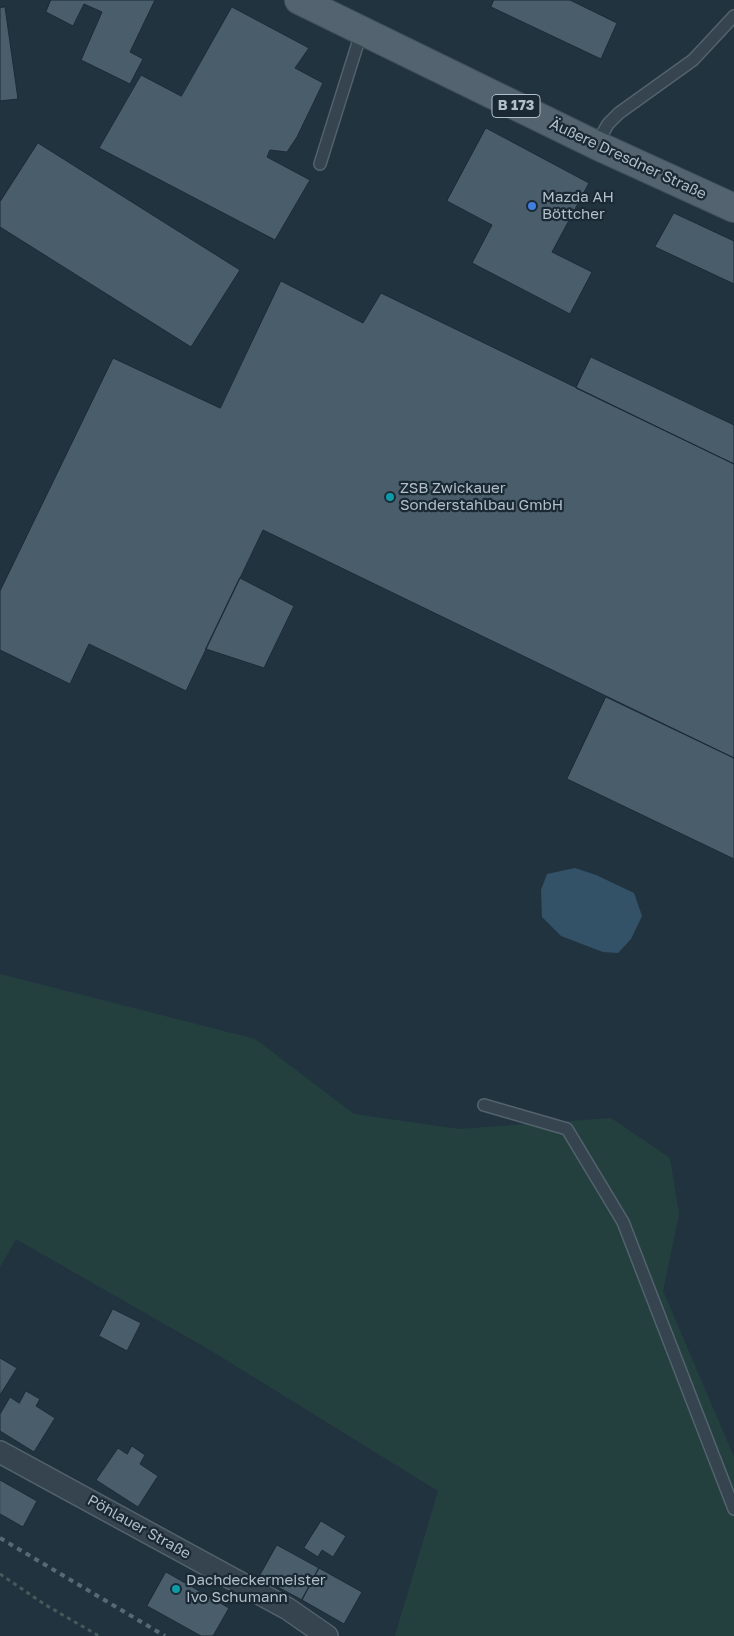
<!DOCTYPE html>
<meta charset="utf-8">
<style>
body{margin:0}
canvas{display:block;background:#21333f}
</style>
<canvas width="734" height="1636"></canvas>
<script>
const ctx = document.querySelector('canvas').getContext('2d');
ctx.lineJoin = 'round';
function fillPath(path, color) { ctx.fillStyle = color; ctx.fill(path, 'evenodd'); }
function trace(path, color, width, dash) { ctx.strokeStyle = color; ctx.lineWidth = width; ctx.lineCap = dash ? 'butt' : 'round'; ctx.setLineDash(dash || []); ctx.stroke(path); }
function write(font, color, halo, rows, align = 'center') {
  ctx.font = font + ' "Golos Text",sans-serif'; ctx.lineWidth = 4.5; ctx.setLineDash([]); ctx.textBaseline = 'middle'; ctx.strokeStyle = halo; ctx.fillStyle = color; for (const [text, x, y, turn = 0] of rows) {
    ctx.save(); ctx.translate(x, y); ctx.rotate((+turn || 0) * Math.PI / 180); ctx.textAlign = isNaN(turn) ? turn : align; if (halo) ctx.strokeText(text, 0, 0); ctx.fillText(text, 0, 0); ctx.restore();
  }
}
const green = new Path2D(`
 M0,974l255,65 99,75 105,15 152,-11 59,40 9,56 -16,77 71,166v179h-339l43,-145 -228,-141 -194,-111 -16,28z`);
const water = new Path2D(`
 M575,868l21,7 38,18 8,23 -11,23 -13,14 -15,-1 -42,-16 -19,-19 -1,-27 6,-16z`);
const building = new Path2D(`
 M51,0h104l-25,52 13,7 -13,25 -49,-24 21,-48 -18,-8 -11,22 -27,-14z
 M494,0h76l47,23 -16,36 -110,-52z
 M5,7l13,92 -18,2v-93z
 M232,7l77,41 -14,20 28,15 -26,54 -10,15 -17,-2 -3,7 43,23 -35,60 -176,-92 42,-73 40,21z
 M486,128l103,55 -37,69 40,20 -22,42 -98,-51 20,-38 -45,-24z
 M38,143l202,127 -49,77 -191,-120v-25z
 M674,213l60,28v43l-79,-37z
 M281,281l82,42 18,-30 353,171v294l-471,-228 -77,161 -97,-47 -19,40 -70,-34v-59l113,-233 107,50z
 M591,357l143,68v39l-158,-76z
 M240,578l54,28 -30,62 -58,-19z
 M606,697l128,61v101l-167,-80z
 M113,1309l28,14 -14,28 -28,-15z
 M0,1358l17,10 -17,27z
 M26,1391l14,8 -4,7 19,12 -21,34 -34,-21v-17l10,-17 9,6z
 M132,1446l13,9 -5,9 18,12 -20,31 -42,-27 22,-32 9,6z
 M0,1480l37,21 -14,26 -23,-13z
 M321,1521l25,15 -13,21 -11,-7 -4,7 -14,-9z
 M277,1545l42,23 -17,32 -43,-23z
 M319,1568l43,24 -18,32 -42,-24z
 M166,1572l63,36 -16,28h-12l-54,-30z`);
const path = new Path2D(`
 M0,1574l44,30 55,32`);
const lane = new Path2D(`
 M596,145l12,-21 11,-11 74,-53 41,-44
 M320,164l42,-134
 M484,1105l83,24 56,93 111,287`);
const street = new Path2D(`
 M0,1452l288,157 39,27`);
const primary = new Path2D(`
 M299,0l297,145 138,63`);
const rail = new Path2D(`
 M0,1538l165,98`);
const markers = [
 [532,206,5,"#3f7fe0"],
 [390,497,5,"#0f9aa8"],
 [176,1589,5,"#0f9aa8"]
];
const shields = [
 [516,106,48]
];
const shieldNames = [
 ["B 173",516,106]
];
const streetNames = [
 ["Äußere Dresdner Straße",628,159,25],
 ["Pöhlauer Straße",139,1527,29]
];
const poiNames = [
 ["Mazda AH",542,197],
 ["Böttcher",542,214],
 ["ZSB Zwickauer",400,488],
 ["Sonderstahlbau GmbH",400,505],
 ["Dachdeckermeister",186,1580],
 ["Ivo Schumann",186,1597]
];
fillPath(green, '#23403f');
fillPath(water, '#335268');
fillPath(building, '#495d6b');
trace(building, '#1c2b36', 1);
trace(lane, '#53626d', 14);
trace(street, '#53626d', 24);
trace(primary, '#41505b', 30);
trace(path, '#415c5b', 3, [4, 4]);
trace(lane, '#35444f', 11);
trace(street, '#35444f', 21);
trace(primary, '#53636f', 28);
trace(rail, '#576976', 4, [5, 5]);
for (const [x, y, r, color] of markers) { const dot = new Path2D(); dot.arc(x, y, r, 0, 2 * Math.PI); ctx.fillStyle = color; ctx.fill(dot); trace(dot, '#1a2934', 2); }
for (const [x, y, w] of shields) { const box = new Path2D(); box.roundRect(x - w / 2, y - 11.5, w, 23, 4); ctx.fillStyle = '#1a2934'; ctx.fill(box); trace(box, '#b1bfca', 1); }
write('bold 14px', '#b1bfca', null, shieldNames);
write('15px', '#b1bfca', '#1a2934', streetNames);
write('15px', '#b1bfca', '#1a2934', poiNames, 'left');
</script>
